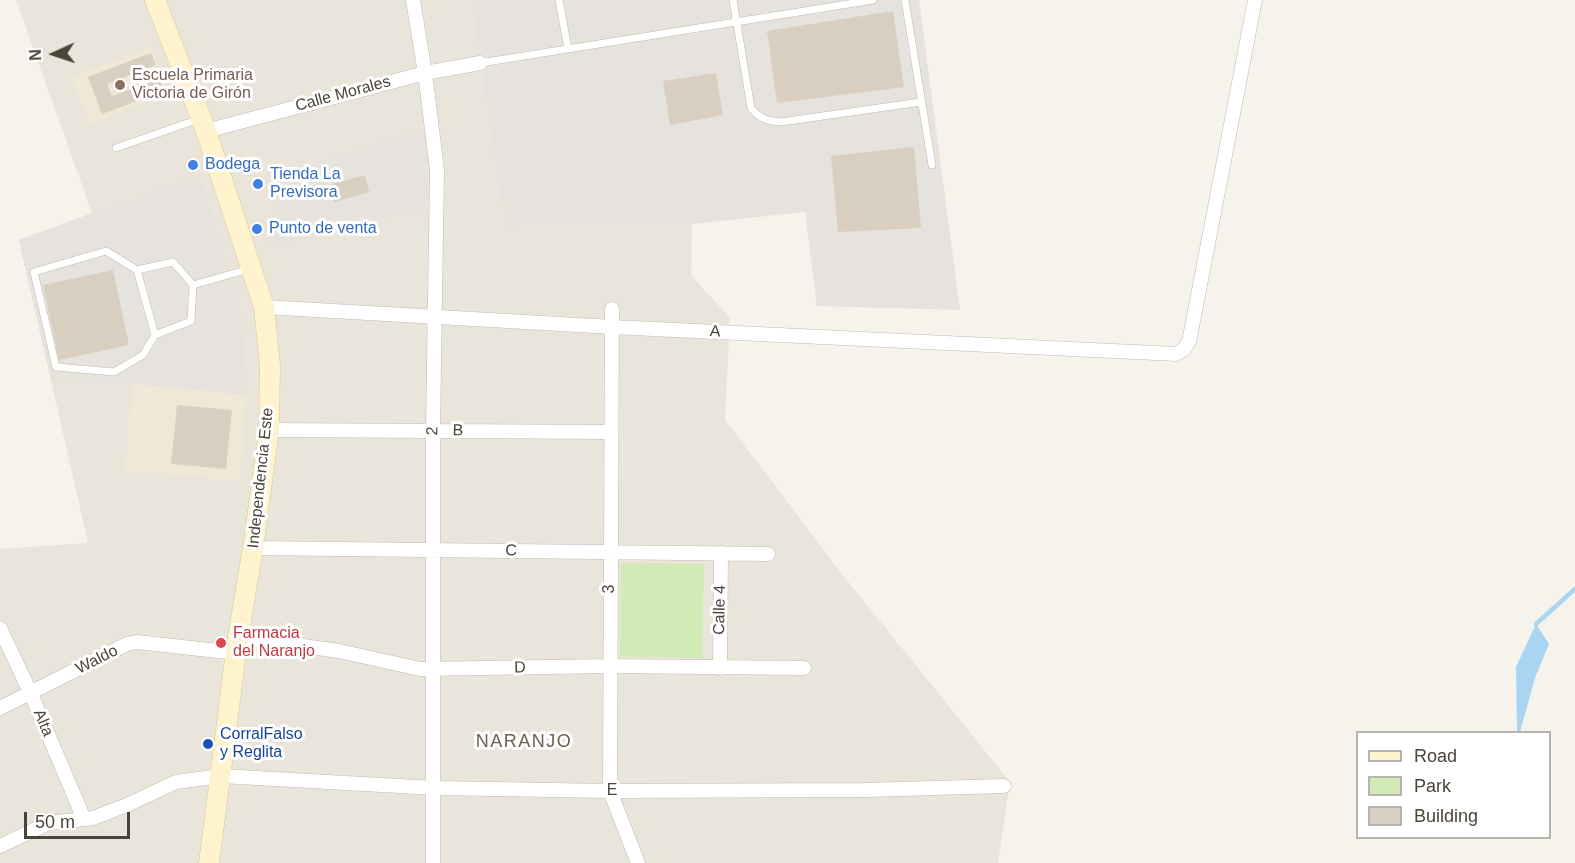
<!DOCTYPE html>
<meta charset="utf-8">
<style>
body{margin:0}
#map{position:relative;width:1575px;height:863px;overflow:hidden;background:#f6f3ec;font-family:Arial,sans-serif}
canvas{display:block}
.legend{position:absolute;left:1356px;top:731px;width:195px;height:108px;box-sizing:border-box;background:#fff;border:2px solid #b7b4b0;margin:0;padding:8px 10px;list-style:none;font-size:18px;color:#4b4439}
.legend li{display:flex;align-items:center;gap:12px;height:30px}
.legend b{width:30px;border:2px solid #b7b4b0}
.north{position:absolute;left:24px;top:24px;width:60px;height:60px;-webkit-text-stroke:4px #fff;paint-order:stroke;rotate:267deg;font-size:16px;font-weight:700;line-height:24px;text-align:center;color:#4b4439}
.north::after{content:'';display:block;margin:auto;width:21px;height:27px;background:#4b4439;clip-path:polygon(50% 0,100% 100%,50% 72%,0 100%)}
.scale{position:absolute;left:24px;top:812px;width:106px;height:27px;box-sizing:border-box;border:3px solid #4b4439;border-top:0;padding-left:8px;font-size:18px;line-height:21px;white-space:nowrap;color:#4b4439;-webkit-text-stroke:4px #fff;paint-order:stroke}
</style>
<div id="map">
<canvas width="1575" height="863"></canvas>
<ul class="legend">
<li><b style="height:8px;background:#fff3cd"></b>Road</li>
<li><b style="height:16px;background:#d2eab5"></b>Park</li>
<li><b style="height:16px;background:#d8cfc1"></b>Building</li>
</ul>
<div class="north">N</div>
<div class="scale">50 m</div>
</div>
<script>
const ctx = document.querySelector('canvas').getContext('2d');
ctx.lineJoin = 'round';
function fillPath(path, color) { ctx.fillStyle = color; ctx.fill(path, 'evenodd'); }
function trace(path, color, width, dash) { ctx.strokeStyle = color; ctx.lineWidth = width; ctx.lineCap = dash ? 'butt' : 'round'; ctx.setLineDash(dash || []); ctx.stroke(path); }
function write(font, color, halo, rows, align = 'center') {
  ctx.font = font + ' Arial,sans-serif'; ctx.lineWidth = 6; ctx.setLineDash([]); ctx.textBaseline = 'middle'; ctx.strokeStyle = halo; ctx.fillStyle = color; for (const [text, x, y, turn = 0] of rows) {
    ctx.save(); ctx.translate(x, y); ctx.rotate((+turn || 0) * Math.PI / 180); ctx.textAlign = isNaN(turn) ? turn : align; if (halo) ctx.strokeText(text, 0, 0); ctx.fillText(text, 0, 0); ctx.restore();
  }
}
const residential = new Path2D(`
 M16,0h455l33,226 188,-2 -1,51 39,43 -5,102 117,154 168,208 -12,81h-998v-314l88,-6 -69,-303 73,-27z`);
const industrial = new Path2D(`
 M471,0h448l41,310 -143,-4 -12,-94 -113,12 -188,2z
 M424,128l4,31v49l-156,38 -9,-25 17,-5 -15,-36z
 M199,175l41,127 7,93 -114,-11 -82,-4 -32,-140z`);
const education = new Path2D(`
 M151,48l18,46 -79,30 -19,-47z
 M133,384l114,11 -8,86 -114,-11z`);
const green = new Path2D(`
 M621,563l83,1 -2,94 -82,-1z`);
const water = new Path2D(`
 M1536,624l13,20 -14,34 -15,54h-3l-1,-65z`);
const stream = new Path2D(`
 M1536,624l39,-35`);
const building = new Path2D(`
 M893,11l11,76 -127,16 -10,-72z
 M151,53l5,12 -49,19 5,12 47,-17 5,12 -62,23 -14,-37z
 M716,73l7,42 -53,10 -7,-44z
 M914,147l7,81 -83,4 -7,-76z
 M365,175l4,17 -35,10 -5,-17z
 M113,270l16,75 -70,15 -16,-75z
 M177,405l55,5 -6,59 -55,-5z`);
const service = new Path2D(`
 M559,0l9,49
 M733,0l18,108c9,11 17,13 30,14l140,-20
 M905,0l27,165
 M480,63l393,-63
 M116,148l83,-29
 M137,270l18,65
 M193,285l-2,36 -36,14 -12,20 -29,17 -58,-5 -22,-95 72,-21 31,19 36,-8 20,23 56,-16`);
const minor = new Path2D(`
 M413,0l12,73 12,97 -4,260v433
 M206,131l219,-58 55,-10
 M264,307l348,20 564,27 7,-4 6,-8 66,-342
 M612,309l-2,482 28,72
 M269,430l342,2
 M253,548l515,6
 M0,628l31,66 53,125
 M238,637l101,14 81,18 190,-3 194,2
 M720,668l1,-115
 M0,708l127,-64 10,-2 99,11
 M0,846l49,-23 44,-5 34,-13 49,-23 45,-6 214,12 175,3 255,-1 139,-4`);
const secondary = new Path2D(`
 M155,0l51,131 58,176 6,58 -1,65 -16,118 -15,89 -29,226`);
const markers = [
 [120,85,6,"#8d6e63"],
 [193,165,6,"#3f7fe0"],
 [258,184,6,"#3f7fe0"],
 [257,229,6,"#3f7fe0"],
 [221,643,6,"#e0444e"],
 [208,744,6,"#1a4fb4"]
];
const educationNames = [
 ["Escuela Primaria",132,76],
 ["Victoria de Girón",132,94]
];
const streetNames = [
 ["Calle Morales",343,94,-15],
 ["A",715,332,3],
 ["2",433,431,-89],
 ["B",458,431,1],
 ["Independencia Este",261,478,-84],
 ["C",511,551,1],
 ["3",610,589,-90],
 ["Calle 4",720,610,-89],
 ["Waldo",97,660,-27],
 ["D",520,668,-1],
 ["Alta",43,723,67],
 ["E",612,791]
];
const shopNames = [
 ["Bodega",205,165],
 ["Tienda La",270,175],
 ["Previsora",270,193],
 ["Punto de venta",269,229]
];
const healthNames = [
 ["Farmacia",233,634],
 ["del Naranjo",233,652]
];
const transitNames = [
 ["CorralFalso",220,735],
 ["y Reglita",220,753]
];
const neighbourhoodNames = [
 ["NARANJO",524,742]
];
fillPath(residential, '#eae5da');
fillPath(industrial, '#e6e2dd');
fillPath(education, '#efe8d6');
fillPath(green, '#d2eab5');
fillPath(water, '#a9d4f2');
trace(stream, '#a9d4f2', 4.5);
fillPath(building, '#d8cfc1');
trace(service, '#c2bbae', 8);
trace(minor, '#c2bbae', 15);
trace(secondary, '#d6c79b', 21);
trace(service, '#fff', 7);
trace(minor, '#fff', 14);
trace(secondary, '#fff3cd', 20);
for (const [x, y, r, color] of markers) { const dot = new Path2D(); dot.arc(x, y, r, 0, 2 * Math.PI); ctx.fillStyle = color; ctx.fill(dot); trace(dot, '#fff', 2); }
write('16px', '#785e54', '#fff', educationNames, 'left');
write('16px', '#4b4439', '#fff', streetNames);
write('16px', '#366cbe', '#fff', shopNames, 'left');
write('16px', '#be3a42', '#fff', healthNames, 'left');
write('16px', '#164399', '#fff', transitNames, 'left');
ctx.letterSpacing = '1.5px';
write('18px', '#6e6250', '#fff', neighbourhoodNames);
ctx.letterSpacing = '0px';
</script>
